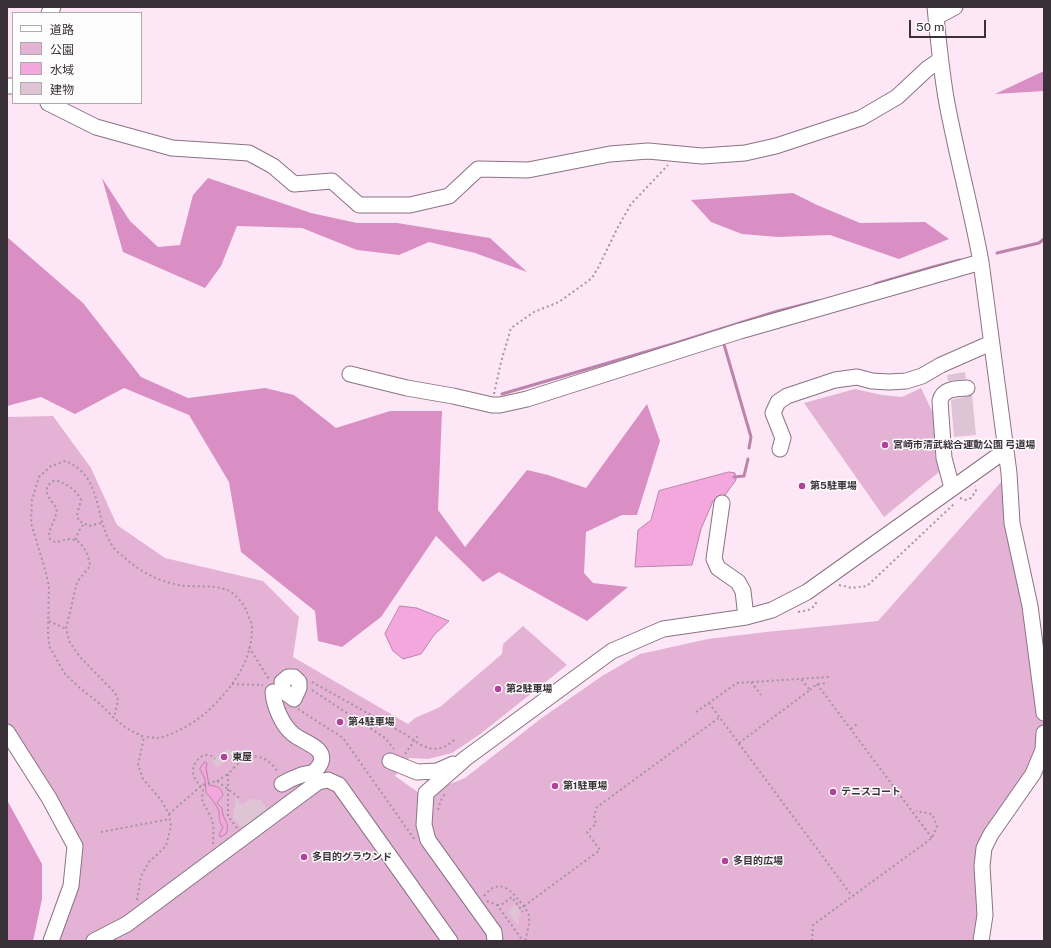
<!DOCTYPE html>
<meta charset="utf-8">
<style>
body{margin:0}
#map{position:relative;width:1051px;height:948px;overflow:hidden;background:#fde7f6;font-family:"Public Sans","Noto Sans JP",sans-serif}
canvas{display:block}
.frame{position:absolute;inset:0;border:8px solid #3a3037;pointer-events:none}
.legend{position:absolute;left:12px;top:12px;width:130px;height:92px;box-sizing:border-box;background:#fcfcfc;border:1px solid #aeaaad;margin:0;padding:5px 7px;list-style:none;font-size:12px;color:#3a3037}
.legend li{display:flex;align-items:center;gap:8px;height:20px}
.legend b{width:20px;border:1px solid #aeaaad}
.scale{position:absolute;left:909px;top:20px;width:77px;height:18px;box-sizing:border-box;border:2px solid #3a3037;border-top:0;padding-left:5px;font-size:12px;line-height:14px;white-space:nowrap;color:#3a3037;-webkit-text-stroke:3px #fcfcfc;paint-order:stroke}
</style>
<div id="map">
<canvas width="1051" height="948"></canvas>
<div class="frame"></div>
<ul class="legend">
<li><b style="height:5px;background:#fff"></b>道路</li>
<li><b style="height:11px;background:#e4b2d5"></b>公園</li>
<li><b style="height:11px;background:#f3a7dd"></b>水域</li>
<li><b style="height:11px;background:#dfc4d6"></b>建物</li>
</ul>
<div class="scale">50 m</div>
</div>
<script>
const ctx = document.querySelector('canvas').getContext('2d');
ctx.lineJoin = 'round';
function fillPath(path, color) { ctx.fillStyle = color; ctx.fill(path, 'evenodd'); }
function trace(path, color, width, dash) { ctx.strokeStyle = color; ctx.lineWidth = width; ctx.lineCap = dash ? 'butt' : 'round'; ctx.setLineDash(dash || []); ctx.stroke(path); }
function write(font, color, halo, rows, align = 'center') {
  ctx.font = font + ' "Public Sans","Noto Sans JP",sans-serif'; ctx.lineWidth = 3; ctx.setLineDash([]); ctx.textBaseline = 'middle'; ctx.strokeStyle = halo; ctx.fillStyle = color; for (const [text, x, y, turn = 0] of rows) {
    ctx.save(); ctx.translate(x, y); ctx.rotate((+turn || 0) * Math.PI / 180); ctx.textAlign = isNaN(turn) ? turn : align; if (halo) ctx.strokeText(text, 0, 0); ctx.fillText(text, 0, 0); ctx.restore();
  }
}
const green = new Path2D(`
 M921,388l14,29 2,19 -2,19 4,17 -55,45 -80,-114 51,-14 27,6 20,2z
 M53,416l38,52 26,57 48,33 98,23 36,36 -6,40 115,67 7,-6 25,-11 62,-53 1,-10 20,-18 44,39 -88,70 -27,18 -24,6 -19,-1 -14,18 27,19 43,-17 74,-58 63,-44 38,-22 68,-15 58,-7 112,-11 131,-148 35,240 -1,37 -59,98 -3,93h-930l24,-95 -68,-114v-315z`);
const forest = new Path2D(`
 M1044,71v20l-49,3z
 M102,178l28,43 28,26 22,-2 13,-50 15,-17 103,35 46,10h40l93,15 37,34 -52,-19 -46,-11 -30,13 -42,-5 -55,-22 -65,-2 -16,40 -16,22 -82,-36z
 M793,193l24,12 43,18 65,-1 24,17 -50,20 -69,-24 -52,2 -36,-3 -31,-12 -20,-22z
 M7,237l76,66 58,74 47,21 77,-10 29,7 42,33 54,-17h52l-4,99 27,37 62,-77 21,5 38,13 61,-84 13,37 -23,74h-15l-36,17 -2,41 9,10 35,4 -41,34 -88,-49 -16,10 -47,-46 -55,81 -39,30 -24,-6 -3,-30 -74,-59 -12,-70 -40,-67 -65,-27 -49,26 -34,-17 -34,9z
 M7,800l35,64v35l-9,42h-26z`);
const water = new Path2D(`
 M729,472l6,1 1,7 -11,15 -12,6 -12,28 -9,36 -57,2 3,-37 13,-10 8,-29z
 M400,606l17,2 32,13 -15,14 -13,19 -18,5 -10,-8 -8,-17z
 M205,762l2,1 -1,5 3,17c8,1 12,2 14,10l-6,8 5,5c0,13 9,13 4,26l-6,3 -1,-2 4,-8c-5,-7 -3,-8 -4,-15 -1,-5 -9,-16 -13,-19l-1,-14 -5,-10z`);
const stream = new Path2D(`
 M997,253l42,-10 5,-4
 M875,284l58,-17 27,-7
 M723,341l28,96 -2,11
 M502,394l174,-51 102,-32 40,-10
 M734,477l10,-1 4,-17`);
const building = new Path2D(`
 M965,372l1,7 -18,2 -1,-6z
 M972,395l4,40 -22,2 -3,-37z
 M228,748l5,7 -16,13 -5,-7z
 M236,798l6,7 8,-6 11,1 6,9 -24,18 -3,-1 -7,-9z
 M515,904l5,7 -2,15 -10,-14z`);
const path = new Path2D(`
 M494,394l7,-32 10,-34 23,-16 25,-10 33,-24 6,-10 20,-41 13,-23 37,-39
 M960,498l5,2 6,-2 5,-7 -1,-5
 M101,523l-12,3 -10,-5 -2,-6 4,-15c-5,-11 -14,-16 -26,-20 -16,9 -5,18 2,29l-2,9 -6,14 1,7 5,3c5,0 10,-3 16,-3 12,1 18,17 19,27l-13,16 -11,47 4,14 11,15 34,35 3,7 -4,18
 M76,540l2,-8 6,-8
 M839,585l13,3 15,-2 88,-83
 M798,612c10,-2 14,-1 19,-11
 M49,621l17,8
 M249,647l21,34
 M312,682l93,52c18,13 31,23 50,5
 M751,682l10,13
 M232,684l31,1
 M817,684l115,154
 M312,690l73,48 9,11
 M810,690l7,-6 11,-1
 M709,703l143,193
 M298,709l45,29 72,102
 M696,712l41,-29 92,-6
 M851,729l6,-5
 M739,743l71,-53 -9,-11
 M405,754l14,-20
 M217,781l11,-7
 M438,810l3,-10 4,-6
 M169,814l33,-29 15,-4 24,18
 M237,828l-9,-12v-42c6,-6 13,-16 22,-17 11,-3 23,6 28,16
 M101,832l69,-13
 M213,844c0,-6 1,-13 0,-19 -1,-8 -7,-16 -10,-23 -2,-4 0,-8 0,-13 -4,-5 -9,-10 -10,-16 -1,-12 13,-25 22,-14
 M484,896c14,-18 26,-8 37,7 3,4 7,8 8,13 1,8 -2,17 -4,25
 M137,900l4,-24 8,-14 17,-16 5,-20 -2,-12 -8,-14 -18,-21 -5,-14 6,-28 -18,-9 -12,-10 -14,-14 -20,-16 -15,-14 -16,-28 -1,-14 1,-46 -5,-20 -13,-43 1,-23 7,-23 12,-11 15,-5c4,2 9,5 13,8 23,20 17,55 35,79 3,4 8,7 11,10 18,16 39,26 63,28 13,1 26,-1 39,4 8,3 17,14 20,22 1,4 4,9 5,14 1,34 -20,62 -43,84 -10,10 -35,25 -50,28 -4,0 -10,-1 -15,-1
 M487,901l10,4 26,36
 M497,905h4l11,-8 11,15
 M524,906l76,-56 -13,-18 9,-8 -2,-8 3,-9 123,-90
 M812,941l1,-16 119,-87 5,-12 -5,-12 -16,-3`);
const minor = new Path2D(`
 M935,7c3,31 6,61 11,91 10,55 25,109 35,164l28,211 3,50 18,83 14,107
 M49,13l4,-6
 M936,17l19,-10
 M7,86h6
 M48,103l48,24 76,21 77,5 24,13 21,18 38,-3 27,24h51l39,-9 29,-27 50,1 82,-16 38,-3 54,5 43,-3 31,-7 85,-28 36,-21 30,-28 13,-9
 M350,374l57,14 46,8 39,9h8l27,-6 213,-68 241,-69
 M780,449l3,-11 -10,-25 5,-11 9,-6 48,-16 22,-3 15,4 17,1 17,-1 16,-5 19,-11 50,-22
 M952,488l-8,-30 -4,-57c3,-13 16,-12 27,-13
 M722,503l-8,56 4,9 20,14 5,9 3,26
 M288,677h6l5,5v6l-5,11c-7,-5 -12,-8 -12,-17z
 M273,692c1,14 9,33 20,42 9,8 33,13 28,28 -1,4 -4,7 -7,10 -5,2 -11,2 -15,4 -6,2 -12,5 -17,8
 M7,732l42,66 26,48 -4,40 -20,55
 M390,761l27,11 20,-1 16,-7
 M94,941l33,-17 191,-142 10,-2 11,5 111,156
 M495,941l-1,-9 -66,-92 -4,-15 2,-32 40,-35 146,-107 51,-22 83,-12 26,-7 35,-18 199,-142
 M981,941l4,-26 -3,-49 2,-18 7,-14 42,-60 10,-24 1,-17`);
const markers = [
 [885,445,4,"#b34099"],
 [802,486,4,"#b34099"],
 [498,689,4,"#b34099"],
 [340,722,4,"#b34099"],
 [224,757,4,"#b34099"],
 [555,786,4,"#b34099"],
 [833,792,4,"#b34099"],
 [304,857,4,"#b34099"],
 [725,861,4,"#b34099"]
];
const poiNames = [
 ["宮崎市清武総合運動公園 弓道場",893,445],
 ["第5駐車場",810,486],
 ["第2駐車場",506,689],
 ["第4駐車場",348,722],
 ["東屋",232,757],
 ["第1駐車場",563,786],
 ["テニスコート",841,792],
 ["多目的グラウンド",312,857],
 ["多目的広場",733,861]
];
fillPath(green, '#e4b2d5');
fillPath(forest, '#d98fc4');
fillPath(water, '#f3a7dd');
trace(water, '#bc83ab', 1);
trace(stream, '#bc83ab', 3);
fillPath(building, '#dfc4d6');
trace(minor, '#8a7383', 17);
trace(path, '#a4949f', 2, [2, 3]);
trace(minor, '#fff', 15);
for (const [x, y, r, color] of markers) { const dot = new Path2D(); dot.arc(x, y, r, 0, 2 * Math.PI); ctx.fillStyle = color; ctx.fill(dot); trace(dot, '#fcfcfc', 1.5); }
write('bold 10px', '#3a3037', '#fcfcfc', poiNames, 'left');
</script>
